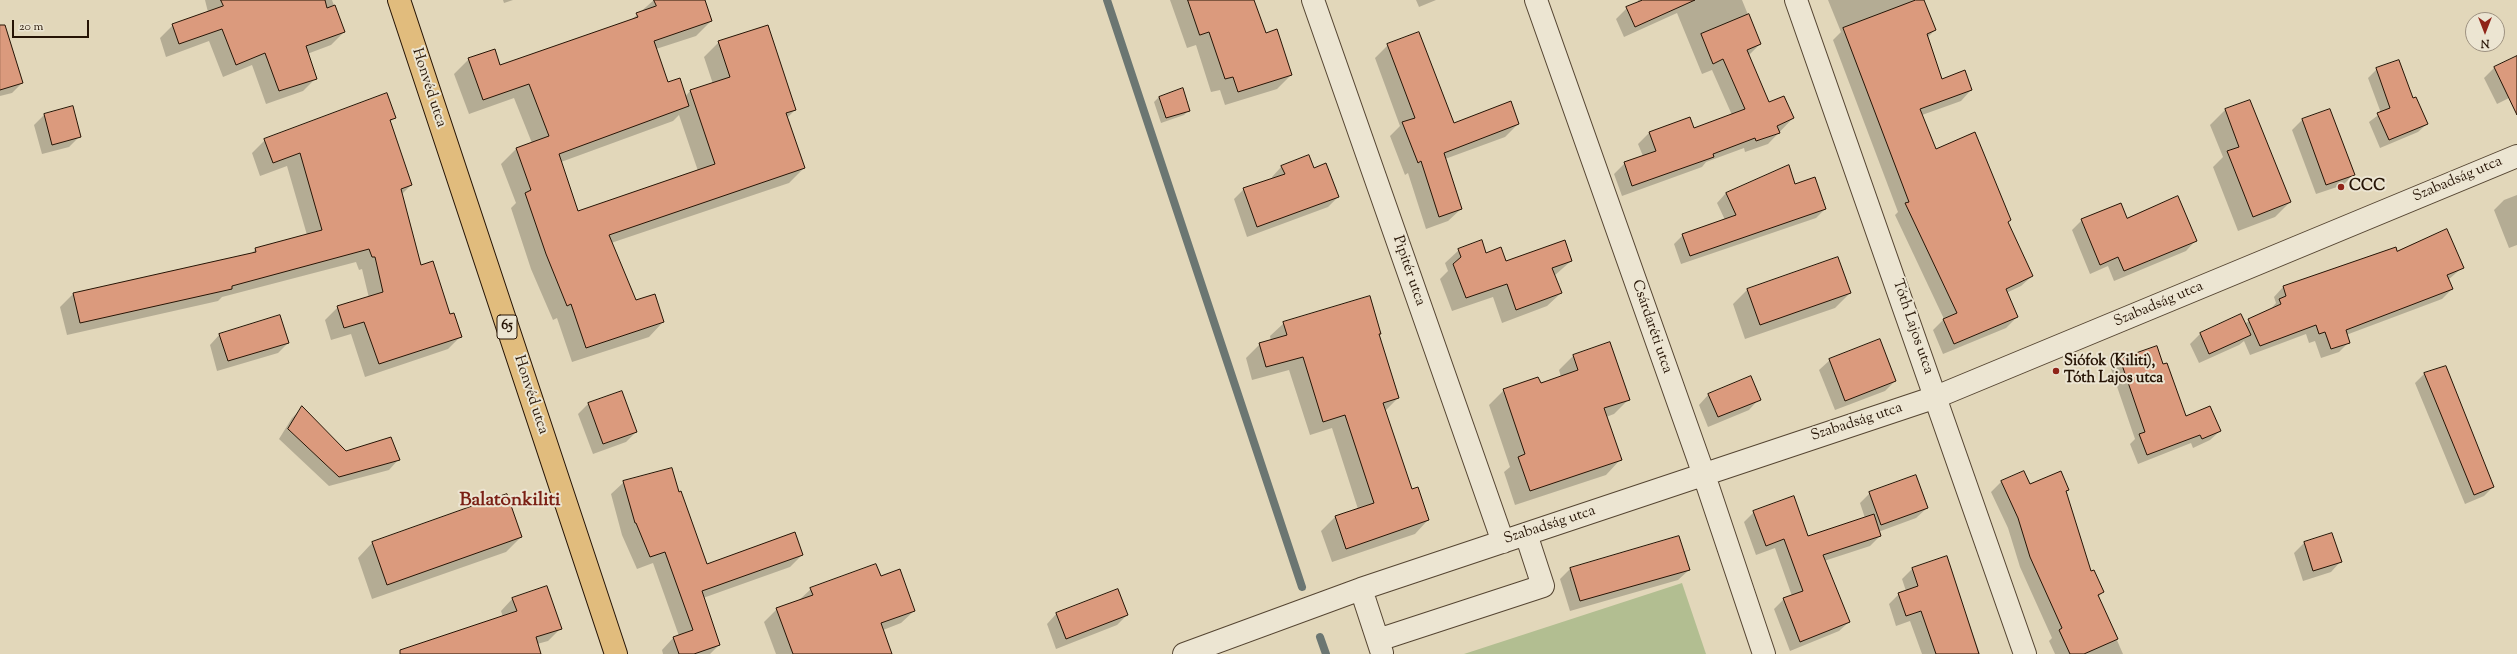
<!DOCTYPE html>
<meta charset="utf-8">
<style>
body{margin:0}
#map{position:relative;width:2517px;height:654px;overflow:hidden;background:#e2d7ba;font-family:"Sorts Mill Goudy",serif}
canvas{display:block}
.north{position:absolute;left:2465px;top:12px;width:40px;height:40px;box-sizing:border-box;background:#ece5d2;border:1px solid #9d9180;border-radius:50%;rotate:180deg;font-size:11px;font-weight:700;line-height:16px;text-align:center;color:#261405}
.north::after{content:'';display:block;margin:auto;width:14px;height:18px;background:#8f2418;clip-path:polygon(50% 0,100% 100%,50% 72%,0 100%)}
.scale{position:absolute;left:12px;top:20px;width:77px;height:18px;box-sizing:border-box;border:2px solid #261405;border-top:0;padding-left:5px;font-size:12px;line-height:14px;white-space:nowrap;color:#261405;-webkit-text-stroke:3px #ece5d2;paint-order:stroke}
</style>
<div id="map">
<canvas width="2517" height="654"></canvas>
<div class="north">N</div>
<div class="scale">20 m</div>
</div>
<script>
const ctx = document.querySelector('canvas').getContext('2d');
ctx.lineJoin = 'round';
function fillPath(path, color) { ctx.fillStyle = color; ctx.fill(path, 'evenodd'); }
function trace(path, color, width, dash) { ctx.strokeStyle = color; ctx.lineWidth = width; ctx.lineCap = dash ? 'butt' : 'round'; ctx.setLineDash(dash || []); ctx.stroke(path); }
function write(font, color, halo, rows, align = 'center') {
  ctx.font = font + ' "Sorts Mill Goudy",serif'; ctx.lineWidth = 4; ctx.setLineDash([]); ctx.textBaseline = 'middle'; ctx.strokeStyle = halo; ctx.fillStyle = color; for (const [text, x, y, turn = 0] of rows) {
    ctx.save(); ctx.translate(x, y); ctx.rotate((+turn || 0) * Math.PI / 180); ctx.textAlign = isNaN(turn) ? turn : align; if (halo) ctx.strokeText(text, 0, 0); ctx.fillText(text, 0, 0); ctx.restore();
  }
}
const green = new Path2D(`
 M1682,583l24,71h-242z`);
const shadow = new Path2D(`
 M205,0h127l12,32 -13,13 -24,9 9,24 -13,13 -37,13 -14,-39 -29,12 -14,-36 -43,16 -6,-19 13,-13 35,-13z
 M503,0h10l-9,3z
 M654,0h50l7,21 -15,15 -40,13 11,34 18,14 5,-6 23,-7 -9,-27 15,-15 76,68 -8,8 17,50 -15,15 -178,60 24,58 28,21 -14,15 -77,25 -15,-44 -4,2 -22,-51 -20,-61 5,-5 -15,-39 15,-15 16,-6 -18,-45 -45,16 -15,-40 15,-15 31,8 130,-46zM679,115l19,56 -121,41 -16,-50 112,-41z
 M1170,0h83l12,34 26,41 -14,14 -52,16 -5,-15 -9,2 -15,-47 -9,3z
 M1416,0h20l-17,7z
 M1638,0h104l18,44 -11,11 20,48 24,15 -25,26 -23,8 -1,-4 -38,14 -4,5 -80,29 -8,-22 11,-11 18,-7 -5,-12 11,-11 40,-15 4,12 39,-15 -20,-45 -10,4 -25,-61 -53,24 -8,-18 11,-11 12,-5z
 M1828,0h95l12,30 -8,8 15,42 29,10 -10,11 -39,14 13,35 75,70 -3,3 25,53 -11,10 -15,7 11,24 -11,11 -63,26 -10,-24 11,-11 -49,-104 3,-3 -65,-172 8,-8z
 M0,37l22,46 -10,10 -12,3z
 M1388,45l65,79h65l-13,13 -60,22 16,50 -13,12 -22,8 -18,-56 -3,2 -15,-39 10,-10 -25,-68z
 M2517,57v37l-20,10 -13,-26 10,-10z
 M2377,69l35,30 15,25 -9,8 -38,16 -11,-26 12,-9 -13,-35z
 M1159,97l30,13 -5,5 -23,8 -7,-21z
 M2249,101l41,101 -15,15 -37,14 -25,-64 10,-10 -13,-32 15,-15z
 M2330,110l24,64 -11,11 -27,9 -24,-64 10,-10z
 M44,115l35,22 -10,10 -27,7 -8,-29z
 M395,117l-5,5 21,63 -9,9 19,72 40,70 -13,13 -83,28 -14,-43 -20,6 -6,-20 13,-13 31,-9 -7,-29 -3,1 -3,-8 -134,35 -4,4 -151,34 -7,-28 13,-13 177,-39 6,-6 51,-14 -20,-69 -27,10 -8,-23 13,-13z
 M1282,166l32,3 24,28 -10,10 -81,30 -13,-38 10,-10 29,-10 -1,-2z
 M1794,185l31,24 -9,9 -135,46 -7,-20 9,-9 42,-15 -8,-17 9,-10z
 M2517,195v50l-8,3 -15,-38 10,-10z
 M2127,219l69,21 -10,11 -72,30 -6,-15 -18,8 -18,-44 10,-10z
 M2396,248l1,4 66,15 -15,13 4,9 -10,10 -96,36 3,7 -10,10 -18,6 -6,-17 -6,2 -3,-9 -56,21 -6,-14 -5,4 -40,18 -9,-19 10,-10 41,-19 3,9 26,-14 6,-7 -2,-6 9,-10z
 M1459,250l46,12 66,-1 -17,15 7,17 -14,13 -45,17 -9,-26 -41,14 -12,-32 8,-8 -3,-8z
 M1748,289l102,4 -15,15 -90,31 -12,-35z
 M1284,323l96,10 -2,2 20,63 -13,13 26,79 17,30 -13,14 -83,28 -11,-31 14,-14 23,-8 -26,-81 -22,7 -21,-65 -37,10 -6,-22 14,-14 11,-3 -1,-5z
 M220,334l68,9 -10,10 -61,18 -7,-26z
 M1573,356l56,43 -15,15 -8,3 14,43 -14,15 -91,30 -11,-33 6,-5 -21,-62 15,-15 36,-6 21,-7 -2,-7z
 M1830,360l65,21 -10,10 -50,19 -16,-40z
 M2121,360l64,58 35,13 -10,9 -17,8 -2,-5 -53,21 -8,-20 5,-5 -24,-70z
 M2424,374l69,113 -9,9 -19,8 -50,-121z
 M1709,394l50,5 -10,11 -41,17 -9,-22z
 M589,403l47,29 -10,10 -33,12 -15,-40z
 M302,408l43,44 54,7 -10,11 -60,16 -50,-47 13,-21z
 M2002,481l66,8 -3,3 26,81 12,19 -5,5 25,57h-68l-6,-13 3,-3 -32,-71 -12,-39 -17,-36z
 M624,482l54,11 28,72 96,-10 -12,12 -87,31 16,47 -9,9h-47l-1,-4 12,-13 5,-1 -26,-73 -16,6 -15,-34 -11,-41z
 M1870,493l57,15 -11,10 -38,14 2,4 -10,10 -46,15 25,61 -10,9 -49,20 -16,-42 10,-10 8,-3 -17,-48 -19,7 -12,-33 10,-10 54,25 57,-19 -5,-15z
 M2332,534l9,27 -10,11 -28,9 -9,-28 10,-10z
 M521,537l-15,15 -134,47 -14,-41 14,-15z
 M1946,558l34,96h-58l-12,-33 -14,5 -7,-22 10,-10 7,-3 -4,-12 10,-10z
 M1570,569l119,1 -11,10 -108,31 -10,-32z
 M880,577l34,34 -13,12 -18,7 8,24h-115l-12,-32 13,-13 20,-7 14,-13z
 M513,598l47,31 -12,12 -11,3 3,10h-120l83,-37 -2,-6z
 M1057,613l70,2 -10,10 -61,24 -9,-25z`);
const stream = new Path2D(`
 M1107,0l195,587
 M1320,637l6,17`);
const building = new Path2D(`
 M221,0h104l2,8 8,-3 10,27 -39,14 11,33 -38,12 -14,-38 -29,12 -14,-36 -43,15 -7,-20 51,-18z
 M654,0h51l7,21 -58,20 14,41 12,-4 9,28 -130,48 19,57 137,-47 -25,-74 40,-13 -12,-36 50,-16 28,85 -10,3 19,55 -196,67 27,65 19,-6 9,28 -78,26 -15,-44 -4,2 -21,-52 -21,-61 6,-3 -15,-42 33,-12 -20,-52 -46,16 -15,-42 27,-9 5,16 138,-48 -2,-4 20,-7z
 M1188,0h66l12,33 11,-4 15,46 -54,17 -5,-15 -8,2 -16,-47 -9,3z
 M1643,0h52l-60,27 -9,-20z
 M1916,0h8l12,30 -9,4 15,45 23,-9 7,20 -52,19 16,40 39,-17 36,88 -3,2 25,54 -27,13 12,28 -64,27 -11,-25 14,-6 -52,-110 4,-1 -66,-174z
 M1749,14l12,30 -14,6 22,52 15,-6 10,22 -17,8 3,7 -24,8 -1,-3 -42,16 1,3 -82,29 -8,-24 32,-11 -7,-19 41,-15 4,11 51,-19 -22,-50 -10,5 -12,-30z
 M0,25h5l18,58 -23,7z
 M1419,32l35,91 57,-22 8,23 -75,29 18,56 -23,8 -18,-56 -3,2 -16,-41 13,-4 -28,-74z
 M2517,56v59l-23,-48z
 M2399,60l14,38 3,-1 12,27 -39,16 -12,-27 13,-5 -14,-40z
 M1183,88l7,23 -24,7 -7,-21z
 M387,93l9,25 -6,2 22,65 -11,4 20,76 12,-4 17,53 4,-1 8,24 -83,27 -15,-42 -20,6 -7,-22 46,-14 -8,-35h-3l-3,-8 -137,37v3l-152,34 -7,-30 183,-41 -1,-4 67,-18 -22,-77 -27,10 -9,-24z
 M2250,100l41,102 -38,15 -26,-66 12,-4 -14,-38z
 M73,106l8,31 -29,8 -8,-31z
 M2330,109l25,66 -29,10 -24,-66z
 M1309,155l5,13 12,-5 13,34 -82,30 -14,-39 42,-14 -4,-8z
 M1789,165l6,19 20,-7 11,32 -136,47 -8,-22 54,-19 -10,-22z
 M2178,196l19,45 -73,30 -6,-14 -18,8 -19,-46 40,-16 6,15z
 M2447,229l17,39 -17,7 6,14 -107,41 4,13 -19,6 -6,-17 -6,2 -3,-9 -56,21 -12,-27 33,-15 -2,-5 7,-3 -3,-10 113,-39 1,4z
 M1482,240l4,13 15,-6 5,14 59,-21 7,21 -20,7 10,25 -46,17 -9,-26 -41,14 -13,-34 8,-7 -3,-8z
 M1838,257l13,36 -91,32 -13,-36z
 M1370,296l11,38h-2l20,64 -16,5 29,86 6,-2 11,33 -83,29 -11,-33 39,-13 -29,-88 -22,7 -20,-65 -37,10 -7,-24 28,-8 -4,-13z
 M2241,314l10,21 -42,19 -9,-21z
 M280,315l9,28 -61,18 -9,-27z
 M1880,339l16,42 -51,20 -16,-42z
 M1610,342l20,58 -26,8 18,52 -92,31 -12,-34 7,-3 -22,-65 35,-12 3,6 37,-13 -5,-15z
 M2157,346l6,18 4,-1 19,53 24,-10 11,25 -19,8 -2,-4 -53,20 -8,-21 6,-2 -25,-73z
 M2446,366l48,121 -20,8 -50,-122z
 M1751,376l10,24 -43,17 -10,-23z
 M622,391l15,41 -34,12 -15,-41z
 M302,406l44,45 45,-14 9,23 -61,17 -51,-48z
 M672,468l7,24 2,-1 26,73 88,-32 8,23 -101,36 18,54 -26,9h-15l-6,-17 20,-7 -28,-78 -15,5 -14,-34h-1l-12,-42z
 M2024,471l6,13 31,-13 8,19 -3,1 25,80 3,-1 10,22 -6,3 20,44 -34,15h-14l-11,-24 3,-2 -32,-71 -12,-39 -17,-37z
 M1916,475l12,33 -47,17 -12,-33z
 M507,494l15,43 -135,48 -15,-43z
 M1794,496l14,40 66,-22 7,22 -58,19 27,67 -50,20 -17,-44 20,-7 -19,-52 -18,7 -13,-35z
 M2332,533l10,29 -29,9 -9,-29z
 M1679,536l11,34 -110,31 -10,-33z
 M1947,556l32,98h-43l-15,-43 -15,5 -8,-23 20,-7 -6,-18z
 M876,564l5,12 19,-7 15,42 -34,12 11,31h-99l-17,-46 37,-13 -3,-7z
 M547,586l15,43 -26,8 5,17h-141v-4l117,-39 -5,-13z
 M1118,589l10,26 -62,24 -10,-26z`);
const minor = new Path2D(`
 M1313,0l190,542
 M1536,0l168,475 60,179
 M1796,0l229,654
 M1361,589l21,64
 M1378,640l165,-54 -17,-52
 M1184,654l177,-65 575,-192 581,-241`);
const primary = new Path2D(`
 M399,0l217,654`);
const markers = [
 [2341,187,4,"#8f2418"],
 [2056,371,4,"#8f2418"]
];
const shields = [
 [507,327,20]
];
const shieldNames = [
 ["65",507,327]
];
const streetNames = [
 ["Honvéd utca",428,88,72],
 ["Szabadság utca",2458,180,-23],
 ["Pipitér utca",1408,271,71],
 ["Szabadság utca",2159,305,-23],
 ["Csárdaréti utca",1651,327,71],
 ["Tóth Lajos utca",1912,327,71],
 ["Honvéd utca",530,395,72],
 ["Szabadság utca",1857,423,-18],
 ["Szabadság utca",1550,526,-18]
];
const poiNames = [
 ["CCC",2349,187],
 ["Siófok (Kiliti),",2064,362],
 ["Tóth Lajos utca",2064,379]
];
const districtNames = [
 ["Balatonkiliti",510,502]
];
fillPath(green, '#b2be91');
fillPath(shadow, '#0003');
trace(stream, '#6b7672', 8);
fillPath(building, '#db9a7d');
trace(building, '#261405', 1);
trace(minor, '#554532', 24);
trace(primary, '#261405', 24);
trace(minor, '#ece5d2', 22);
trace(primary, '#e1bc7d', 22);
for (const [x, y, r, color] of markers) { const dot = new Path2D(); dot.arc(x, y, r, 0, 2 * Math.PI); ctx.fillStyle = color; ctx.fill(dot); trace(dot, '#ece5d2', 1.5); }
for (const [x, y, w] of shields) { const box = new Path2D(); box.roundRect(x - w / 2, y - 12, w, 24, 3); ctx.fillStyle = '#ece5d2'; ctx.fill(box); trace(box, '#261405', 1); }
write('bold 14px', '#261405', null, shieldNames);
write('15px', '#261405', '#ece5d2', streetNames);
write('bold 15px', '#261405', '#ece5d2', poiNames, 'left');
write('bold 19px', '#7a1f14', '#ece5d2', districtNames);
</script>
